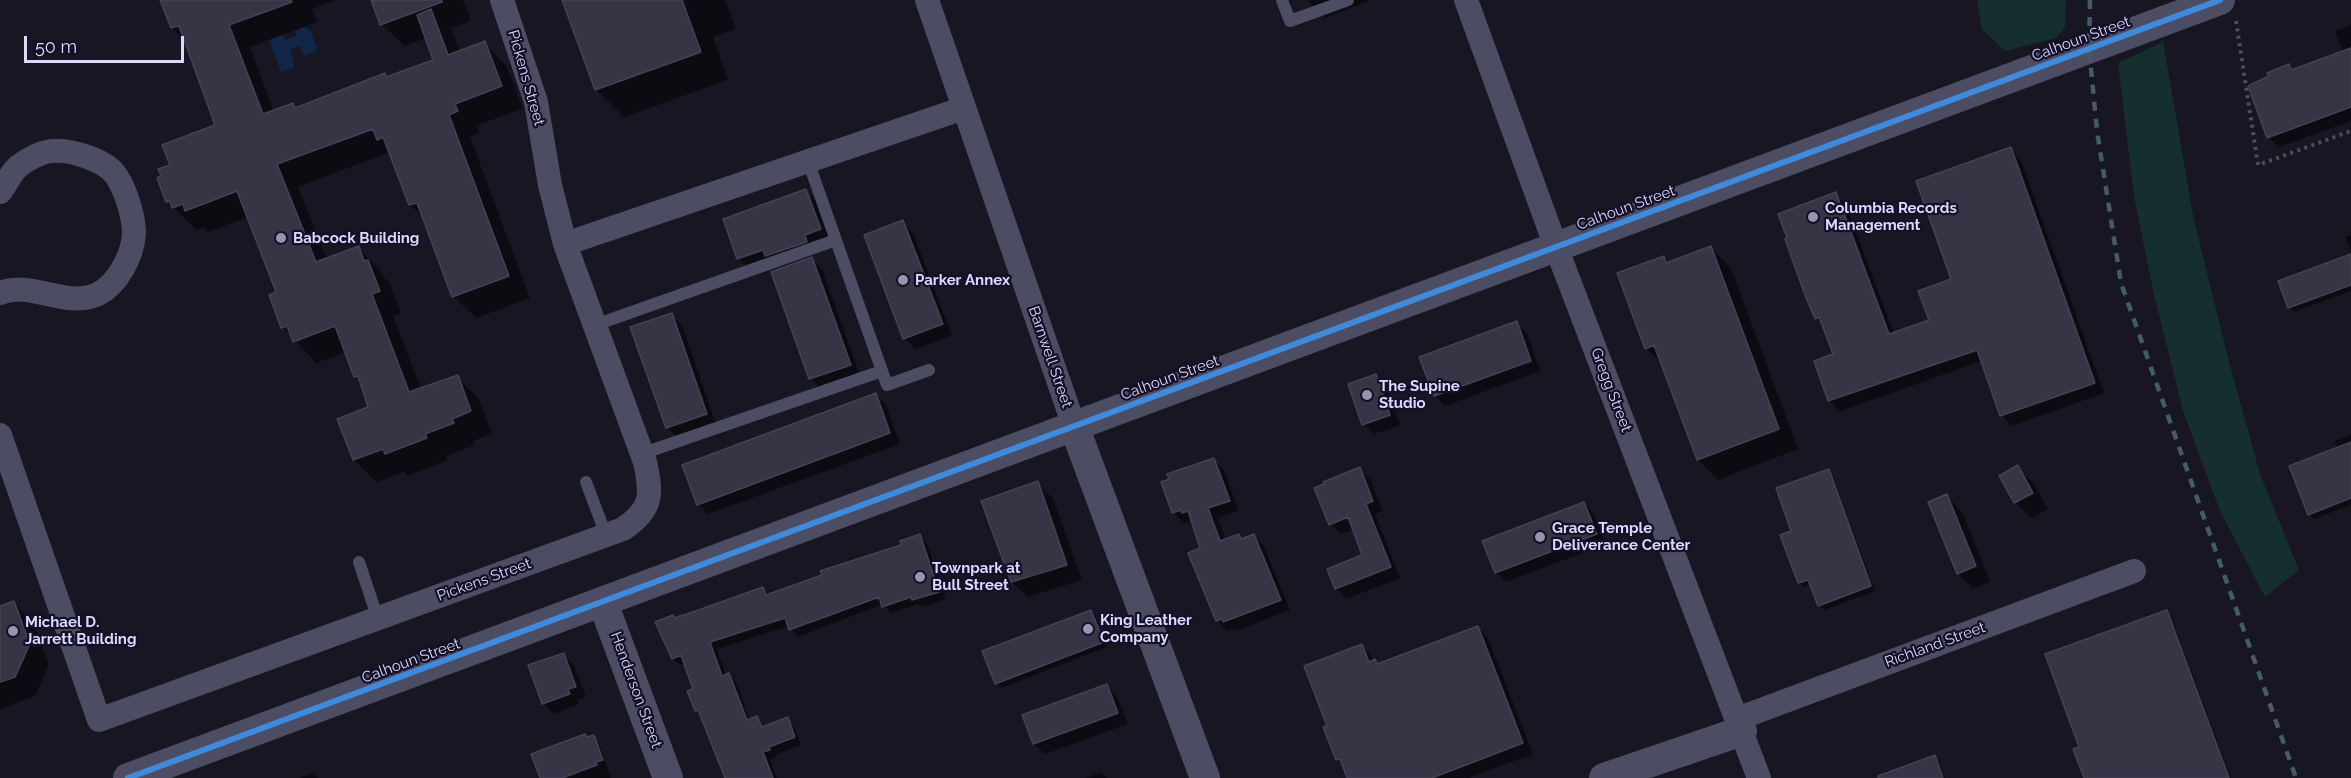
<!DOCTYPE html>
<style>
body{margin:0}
#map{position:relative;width:2351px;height:778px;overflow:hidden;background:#181622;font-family:Raleway,sans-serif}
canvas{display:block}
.scale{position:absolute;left:24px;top:36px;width:160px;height:27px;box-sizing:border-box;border:3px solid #dcd8fe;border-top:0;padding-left:8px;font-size:18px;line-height:21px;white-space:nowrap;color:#dcd8fe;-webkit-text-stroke:4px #141028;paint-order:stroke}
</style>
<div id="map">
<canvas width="2351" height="778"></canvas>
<div class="scale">50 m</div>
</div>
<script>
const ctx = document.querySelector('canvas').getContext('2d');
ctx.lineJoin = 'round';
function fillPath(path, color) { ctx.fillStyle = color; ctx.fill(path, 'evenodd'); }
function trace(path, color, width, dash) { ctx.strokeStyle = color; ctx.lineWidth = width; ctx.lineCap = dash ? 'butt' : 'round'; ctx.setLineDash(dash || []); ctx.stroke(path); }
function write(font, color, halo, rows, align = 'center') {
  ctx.font = font + ' Raleway,sans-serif'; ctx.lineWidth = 4.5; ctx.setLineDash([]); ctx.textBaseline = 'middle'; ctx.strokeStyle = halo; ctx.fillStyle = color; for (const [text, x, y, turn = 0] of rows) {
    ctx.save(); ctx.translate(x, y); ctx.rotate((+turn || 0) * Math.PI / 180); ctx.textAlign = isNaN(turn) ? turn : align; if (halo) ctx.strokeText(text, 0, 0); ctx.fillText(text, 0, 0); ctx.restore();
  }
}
const green = new Path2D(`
 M1977,0h89l-1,27 -9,11 -51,13 -23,-22z
 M2163,42l31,178 34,138 32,116 39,96 -34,27 -45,-86 -37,-100 -29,-116 -20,-98 -16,-134z`);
const water = new Path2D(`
 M304,27l6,3 7,18 -3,4 -10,4 -4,-10 -10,3 5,18 -14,5 -12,-32 14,-5 2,5 11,-4 -1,-5z`);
const shadow = new Path2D(`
 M162,0h174l-24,9 5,13 -67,25 24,65 18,-7 4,4 139,-48 -9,-23 -22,8 -22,-22 -9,-24h90l8,21 -20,7 9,24 24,-9 22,22 17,43 -47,18 3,7 -9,4 60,161 -54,20 -23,-22 -28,-77 -15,-14 -20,-53 -92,35 29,72 31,-11 22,22 3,6 7,8 11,29 -8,3 28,73 36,-12 22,22 13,35 -19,7 2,4 -29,11 2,4 -40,16 -4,-4 -28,10 -22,-22 -15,-41 30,-11 -8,-26 -6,-6 -9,-24 -30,11 -33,-36 -6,-34 -29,-76 -40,15 -5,-5 -7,3 -29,-29 5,-35 45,-40 -31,-84 -14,-14z
 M564,0h161l11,29 -23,8 15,43 -104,37 -28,-28z
 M1307,0h64l-46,18z
 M2351,25v96l-72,26 -10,-10 20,-71 5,5 49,-18 -8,-22z
 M2010,149l11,11 83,233 -92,33 -10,-11 -20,-54 -142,50 -11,-11 6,-45 -12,-31 -6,-6 19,-124 10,11 48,129 37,-13 22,-41z
 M806,191l10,10 14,39 -81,29 -10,-10 -14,-39z
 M902,222l11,11 39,102 -37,14 -10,-11 -40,-102z
 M2351,235v17l-6,-15z
 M1711,248l20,20 67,181 -80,31 -20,-20 -35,-95 -17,-17 17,-90 6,5z
 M2351,256v35l-57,21 -5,-5z
 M812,259l10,10 38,106 -39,14 -10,-11z
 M671,315l11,10 34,99 -39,14 -10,-11z
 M1517,323l10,10 13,38 -95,35 -10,-10z
 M1375,376l11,10 14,39 -26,9 -10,-10z
 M876,395l10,10 14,39 -192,70 -10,-10z
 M2351,435v70l-37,14 -5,-5 29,-65 -3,-8z
 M1214,460l10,10 15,41 -21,7 8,22 13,-4 4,4 11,-4 10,10 26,64 -55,21 -3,-2 -5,2 -10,-11 -15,-71 -11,-29 -7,3 -10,-11z
 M2018,467l15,16 15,26 -17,9 -16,-16 -14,-26z
 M1360,469l10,10 13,32 -8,3 25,64 -54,21 -10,-11 28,-32 -10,-27 -13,5 -11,-10z
 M1828,471l5,5 42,115 -51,19 -5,-5 -8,-21 -7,3 -5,-5 -6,-50z
 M1037,483l16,15 29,82 -54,17 -16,-15 -29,-80z
 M1947,496l15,16 28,70 -17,7 -15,-16z
 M1584,503l10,11 12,30 -100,38 -10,-10z
 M920,536l7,7 19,56 -25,8 -3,-3 -27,9 -8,-9 -85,33 -9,-11 -72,23 9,27 3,-1 7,7 14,38 7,-3 8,10 22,-8 7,7 7,19 -26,10 1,2 -6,3 7,18h-48l-26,-61 -7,-7 -1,-20 -10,-27 -5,2 -7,-7 2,-39 88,-30 6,6 134,-49z
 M14,603l20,20 15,42 -14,31 -35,13v-101z
 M1091,611l5,5 11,31 -106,41 -5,-5z
 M2167,612l4,5 60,161h-145l-5,-30z
 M1478,627l10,11 45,116 -65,24h-120l-4,-13 -6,-6 -9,-32 33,-81 17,19z
 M564,655l10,10 12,32 -9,3 2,4 -25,10 -10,-11z
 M1107,686l10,10 11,28 -83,30 -11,-10 -10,-28z
 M593,737l5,4 13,37h-69l46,-39z
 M1935,757l4,5 6,16h-69z
 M1101,772l6,6h-21z
 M313,773l5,5h-20z`);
const building = new Path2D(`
 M160,0h131l1,2 -63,23 34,89 30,-11 2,5 90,-35 1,4 47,-17 -16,-45 14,-6 17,46 37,-14 17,45 -47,18 3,7 -9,4 60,161 -57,21 -35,-94 -8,2 -26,-68 -6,3 -4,-11 -96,35 39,98 43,-16 5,15 4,-1 12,31 -8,3 37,98 49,-17 13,36 -19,8 2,4 -29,11 2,4 -42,16 -2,-5 -30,11 -16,-41 31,-12 -10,-31 -4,1 -19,-51 -42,16 -6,-16 -6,2 -12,-33 7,-3 -39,-101 -52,20 -2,-7 -11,4 -2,-7 -4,1 -9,-24 4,-2 -3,-7 12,-4 -8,-20 53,-20 -36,-99 -8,2z
 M371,0h71v2l-62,23z
 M562,0h120l19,52 -106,38z
 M2351,48v59l-84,31 -19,-52 21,-10 -2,-3 22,-9 2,6z
 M2011,147l84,236 -95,33 -23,-66 -149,51 -14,-40 19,-7 -14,-37 -4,2 -10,-24 -20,-56 2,-1 -9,-24 58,-22 53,142 40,-14 -11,-29 33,-12 -35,-98z
 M806,189l15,40 -16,6 2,7 -42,14 -2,-6 -26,9 -14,-40z
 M903,220l40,104 -40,15 -39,-104z
 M1711,246l68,183 -82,31 -43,-115 -9,4 -28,-76 47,-17 2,7z
 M2351,254v31l-63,23 -10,-27z
 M812,257l39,108 -42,14 -38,-107z
 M672,313l35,101 -41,14 -36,-101z
 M1517,321l14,40 -97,35 -15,-39z
 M1376,374l14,41 -28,10 -14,-41z
 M876,393l14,40 -193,72 -15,-40z
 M2351,442v56l-43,17 -19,-49z
 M1214,458l16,43 -22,7 12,33 19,-7 2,5 13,-5 27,66 -58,22 -1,-3 -6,2 -28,-68 12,-5 -12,-37 -6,2 -1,-3 -9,3 -11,-31 8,-3 -2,-5z
 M2018,465l15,28 -19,10 -15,-27z
 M1360,467l13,34 -7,3 25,63 -56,22 -8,-20 35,-14 -14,-38 -19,8 -15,-37 10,-4 -1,-2z
 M1829,469l42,117 -53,20 -10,-26 -10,3 -18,-48 11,-4 -15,-43z
 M1038,481l29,84 -56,17 -30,-81z
 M1947,494l29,72 -19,8 -29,-72z
 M1584,502l13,32 -102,39 -13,-32z
 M920,534l19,58 -27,8 -1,-3 -29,10 -3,-10 -90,33 -4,-12 -75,24 12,34 7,-3 18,47 10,-4 5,11 26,-10 7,20 -26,10 1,3 -7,2 10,26h-48l-27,-68 -3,1 -8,-20 6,-2 -12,-34 -9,4 -17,-37 18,-7 1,3 16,-5 73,-26 3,8 56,-20 -2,-4 81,-26 -1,-4z
 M14,601l16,43 -15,33 -15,5v-76z
 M1091,610l13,32 -109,42 -13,-33z
 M2167,610l62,168h-145l-11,-29 6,-2 -34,-93z
 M1478,626l45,117 -91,35h-85l-7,-19 -4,1 -13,-33 4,-1 -23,-60 58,-22 7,18 6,-3 2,5z
 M564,653l12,34 -8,2 2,5 -28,10 -14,-39z
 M1107,684l11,29 -85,31 -11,-29z
 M585,734l2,3 7,-2 9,25 -7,2 1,3 -35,13h-22l-9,-24z
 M1935,755l8,23h-65v-2z`);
const path = new Path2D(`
 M2236,21l22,144 93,-34`);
const service = new Path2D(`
 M1282,0l8,21 58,-21
 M808,161l79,224 42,-15
 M595,325l241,-85
 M641,454l241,-83
 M586,482l20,53
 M359,562l19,57`);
const minor = new Path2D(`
 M927,0l147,426
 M1466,0l90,247 203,531
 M0,192c7,-8 10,-19 19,-26 9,-7 20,-13 32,-15 19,-2 56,9 66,26 9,14 17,40 17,56 -1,22 -16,51 -36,61 -33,15 -66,-14 -98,-1
 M565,244l399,-136
 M0,435l99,285 524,-191c30,-20 29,-35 22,-67l-80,-218 -15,-59 -14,-83 -34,-102
 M1737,719l397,-148`);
const tertiary = new Path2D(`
 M1074,426l131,352
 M603,603l65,175
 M128,778l2092,-778
 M1604,778l138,-47`);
const rail = new Path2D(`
 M2090,0l-1,48 8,83 24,152 175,495`);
const cycleway = new Path2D(`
 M128,778l2092,-778`);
const markers = [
 [1813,217,6,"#9794b1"],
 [281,238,6,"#9794b1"],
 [903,280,6,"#9794b1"],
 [1367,395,6,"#9794b1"],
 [1540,537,6,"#9794b1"],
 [920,577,6,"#9794b1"],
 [1088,629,6,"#9794b1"],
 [13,631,6,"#9794b1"]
];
const streetNames = [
 ["Calhoun Street",2081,39,-20],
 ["Pickens Street",526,78,74],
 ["Calhoun Street",1626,208,-20],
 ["Barnwell Street",1050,357,71],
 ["Calhoun Street",1170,378,-20],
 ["Gregg Street",1611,390,69],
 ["Pickens Street",484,580,-20],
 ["Richland Street",1935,645,-20],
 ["Calhoun Street",411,661,-20],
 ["Henderson Street",636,690,70]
];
const poiNames = [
 ["Columbia Records",1825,208],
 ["Management",1825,225],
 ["Babcock Building",293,238],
 ["Parker Annex",915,280],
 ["The Supine",1379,386],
 ["Studio",1379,403],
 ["Grace Temple",1552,528],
 ["Deliverance Center",1552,545],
 ["Townpark at",932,568],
 ["Bull Street",932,585],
 ["King Leather",1100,620],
 ["Company",1100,637],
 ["Michael D.",25,622],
 ["Jarrett Building",25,639]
];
fillPath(green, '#152e2e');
fillPath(water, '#112649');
fillPath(shadow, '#0007');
fillPath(building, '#363445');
trace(building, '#454156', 1.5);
trace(path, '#46525f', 4, [3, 4.5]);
trace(service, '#4c4c63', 12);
trace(minor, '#4c4c63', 24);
trace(tertiary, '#4c4c63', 30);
trace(rail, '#455b6a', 4.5, [9, 8]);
trace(cycleway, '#408adc', 6);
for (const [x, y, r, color] of markers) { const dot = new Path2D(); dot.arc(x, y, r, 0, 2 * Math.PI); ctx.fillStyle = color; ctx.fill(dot); trace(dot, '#141028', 2); }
write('15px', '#dcd8fe', '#141028', streetNames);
write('bold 15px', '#dcd8fe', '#141028', poiNames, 'left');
</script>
